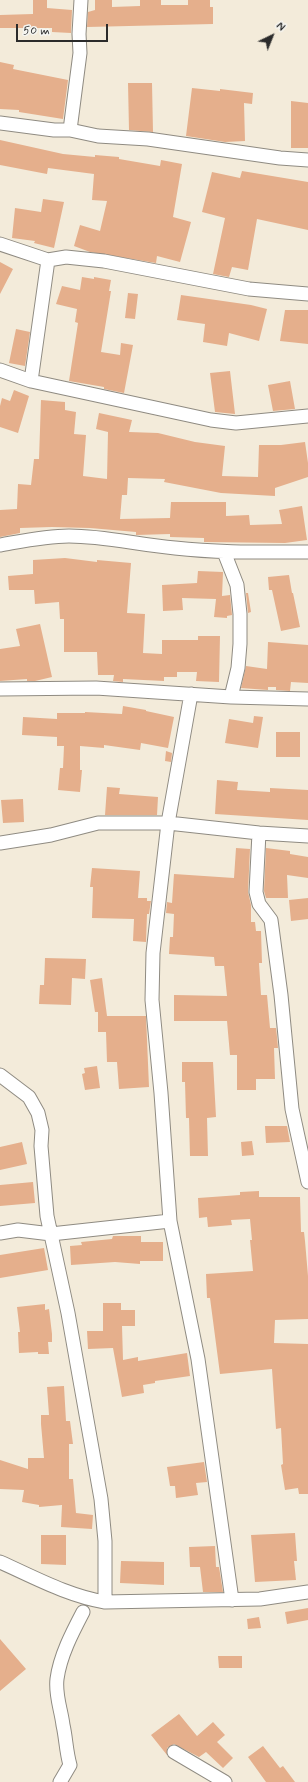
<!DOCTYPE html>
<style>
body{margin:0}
#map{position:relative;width:308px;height:1782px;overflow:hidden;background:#f3ebda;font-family:Mynerve,sans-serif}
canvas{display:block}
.north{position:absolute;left:252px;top:16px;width:40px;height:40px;-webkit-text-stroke:3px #f6f6f2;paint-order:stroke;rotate:43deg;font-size:11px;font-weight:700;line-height:16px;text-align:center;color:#2b2b2b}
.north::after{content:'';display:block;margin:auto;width:14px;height:18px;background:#2b2b2b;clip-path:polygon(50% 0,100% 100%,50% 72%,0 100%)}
.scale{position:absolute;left:16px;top:24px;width:92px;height:18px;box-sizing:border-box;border:2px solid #2b2b2b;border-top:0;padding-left:5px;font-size:12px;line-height:14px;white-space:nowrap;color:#2b2b2b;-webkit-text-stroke:3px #f6f6f2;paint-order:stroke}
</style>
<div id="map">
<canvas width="308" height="1782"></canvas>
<div class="north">N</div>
<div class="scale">50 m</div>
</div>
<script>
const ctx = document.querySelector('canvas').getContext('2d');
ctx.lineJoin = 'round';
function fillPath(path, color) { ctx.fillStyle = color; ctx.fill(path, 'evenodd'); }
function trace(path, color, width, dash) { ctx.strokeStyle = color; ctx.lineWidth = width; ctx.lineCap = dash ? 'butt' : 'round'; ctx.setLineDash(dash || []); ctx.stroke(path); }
const building = new Path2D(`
 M33,0h14v8l25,2 -1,23 -19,-1v-4h-52v-13l33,-1z
 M95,0h17v7l28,-1v-6h21v5h27v-5h22v7h3v17l-126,3 1,-15 7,-2z
 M0,62l14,3 -1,4 55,11 -5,39 -44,-7v-2l-19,-1z
 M128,83h24l1,49 -24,-2z
 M192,88l28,3v-2l33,4 -1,11 -8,-1 1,38 -20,1 -39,-6z
 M291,101l17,2v45h-17z
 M0,140l63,14 32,3v-2l24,2v2l41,7 1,-6 21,4 -9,53 18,5 -11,40 -23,-6 -1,7 -66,-11 -16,-6 6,-21 20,6 7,-30 -15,-1 2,-26 -46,-6 -1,6 -47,-9z
 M242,171l66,11v48l-51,-11 -9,51 -16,-3 -3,10 -16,-3 12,-56 -23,-6 10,-40 28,6z
 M43,199l21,3 -10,46 -20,-5 1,-2 -23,-3 3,-30 26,4z
 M0,262l13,7 -13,25z
 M82,277l12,2v-2l17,3 -2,11h2l-10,61 19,3 1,-12 12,2 -9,48 -20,-4v-2l-35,-6 9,-58 -3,-1 2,-13 -21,-5 6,-18 18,4z
 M128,293l10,1 -3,25 -10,-1z
 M181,295l70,10 16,4 -8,32 -30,-8 -2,13 -24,-4 2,-18 -28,-4z
 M285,310h23v34l-28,-3z
 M16,329l14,3 -5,34 -16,-3z
 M230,371l5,43 -20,-2 -5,-39z
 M290,381l5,28 -22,2 -5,-26z
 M14,390l15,6 -11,37 -18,-6v-21l2,-8 8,3z
 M41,400l24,2v8l11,2 -2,22 12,1 -3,41 24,3 1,-47 -12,-3 3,-16 33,7 -3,12 29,1 37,9 30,4 -3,30 36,1 1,-32h22l24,-3 3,21v14l-33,11v8l-54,-3 -57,-11 1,-3 -37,-1 -1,17h-5l-2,24 50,-1 1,-16h55v14l23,-1 1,10 32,-1 -3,-14 23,-4 5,34 -22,3 -81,-1v-4l-34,-1v-3l-34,1v-3l-46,-4 -38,-1 -32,1v5l-20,4v-27l17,-1 1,-25 13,1 3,-26h5z
 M65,558l32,4v-2l34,3 -4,50 18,1 -2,39 19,1v-14h36v-4h22l-1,46 -23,-1 1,-9h-20v5h-13v4l-41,-2v3l-10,-1 1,-6h-16l-1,-23h-33v-33h-4l-1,-17 -24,2 -1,-14h-25l-1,-14 25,-2v-14z
 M198,571l25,1 -1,24 8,-1 2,20 -5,1v2l-13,-1 2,-18 -34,-1 1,12 -20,1 -1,-26 35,-2z
 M289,575l3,18h1l7,34 -19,4 -9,-41h-3l-1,-13z
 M246,593h2l3,19 -3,1z
 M40,624l12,53 -17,4h-8v-2l-27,2v-32l20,-3 -4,-17z
 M268,642l40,3v38l-17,-1 -1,9 -14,-1v-3h-8v3l-27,-2 5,-22 21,3z
 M123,706l23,4v1l28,6 -6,31 -27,-5 -1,7 -36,-5v3l-24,-2v24h2l-2,22 -22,-2 2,-22h3l1,-22h-7v-9l-35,-2 1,-18 34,2v-6h28v-1l37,2z
 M254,716l9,1 -5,31 -33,-5 4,-24 24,4z
 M276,732h24v25h-24z
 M166,751l6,2 -1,9 -6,-1z
 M217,780l21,2 -1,8 33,2v-4l38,2v30l-93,-6z
 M107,787l13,1 -1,6 39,3 -1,18h-52z
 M23,799l1,23 -21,1 -2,-23z
 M236,848l14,1 -2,43 3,13v17h4l1,9h5l1,32h-3l2,32h6l3,33h6l1,9 1,11h-4l1,31h-19v11h-19v-35h-7l-3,-34h-53v-26l53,1 -3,-30h-9l-1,-9 -45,-3 1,-17h3l1,-23 -8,-1 1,-11 5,1 2,-29 60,4z
 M266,848l24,3v3l18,3v21l-21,-3 1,23h-22l-2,-7z
 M92,868l48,3 -2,27h9v3h4l-2,13h-2l-1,28 -13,-1 1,-22 -42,-1 1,-31h-3z
 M308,898v21l-17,2 -2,-21z
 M45,958l41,1 -1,20 -13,-1 -1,27 -32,-1 1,-19h4z
 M102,978l5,38h39l3,71 -30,2 -2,-27h-10l-1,-30h-8v-20h-3l-5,-32z
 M182,1062h31l3,55 -9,1 1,38h-18l-1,-38h-3l-1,-36h-3z
 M97,1066l3,22 -15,2 -3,-16 3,-1 -1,-5z
 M265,1126h22l3,16 -24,1z
 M252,1141l2,14 -12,1 -1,-14z
 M22,1142l5,22 -27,6v-23z
 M33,1182l2,21 -35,3v-21z
 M259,1191v6h41l1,35h3l1,9 3,35v43l-33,1 -1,23 34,1v150h-9l-1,-6 -13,2 -4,-25 2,-1 -2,-36 -5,1 -4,-60 -52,5 -10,-76h-3l-1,-24 47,-3 -3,-31h2l-2,-21 -19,1 1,5 -24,2 -1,-10 -8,1 -1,-20 42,-3v-3z
 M113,1236h28v6h22v19h-23v3l-25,-2 -44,3 -1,-19 12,-1 -1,-3 31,-3z
 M44,1248l4,22 -48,8v-23z
 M103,1303h18v7h14v16h-13l1,34 15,-3v4l49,-8 3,23 -35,5v2l-12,2 1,8 -22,4 -9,-49 -25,1 -1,-18h16z
 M45,1304v6l4,-1 3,25v8h-4l1,12h-11v-2l-19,1 -1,-21h2l-3,-25z
 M64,1386l2,35h4l3,23h-4v35h4l3,34 17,2 -1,14 -31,-2 1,-22 -23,2v-2l-17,-3 2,-12 -24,-1v-29l28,9v-11h16l-3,-34v-9h8l-2,-28z
 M204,1462l3,20 -11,1 2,12 -22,3 -1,-12h-5l-3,-19z
 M295,1533l2,28h-3l2,19 -41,2 -4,-47z
 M41,1535h25v30l-25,-1z
 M215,1546l1,21h3l4,25h-20l-3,-25h-10l-1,-20z
 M121,1561l43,1v23l-44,-2z
 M308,1608v12l-21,4 -2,-12z
 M259,1617l2,11 -13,1 -1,-10z
 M0,1639l26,30 -26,22z
 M218,1656h24v12h-23z
 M179,1714l18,22 16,-14 12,13 -8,7 16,16 -10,10 -17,-16 -7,5 -25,-13 -7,4v7l-16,-20z
 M263,1746l17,22 3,-2 12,16h-29l-18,-25z`);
const street = new Path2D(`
 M0,123l54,7h16l28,6 50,3 132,19 28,2
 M70,130l10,-77 -1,-19 2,-34
 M0,244l48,16 18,-3 38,4 145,28 59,5
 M0,370l31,11 180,39 25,3 72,-7
 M31,381l17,-121
 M0,545c23,-4 46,-9 69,-9 36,0 70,9 106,12 44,5 89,4 133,4
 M224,552l13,33 3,29v30l-2,24 -7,29
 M0,689l96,-1 135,9 77,2
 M191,694l-23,129 -15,130 -1,47 9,93 9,128 28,138 34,241
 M259,833l-3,59 3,12 12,16 10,75 11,114 16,73
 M0,843l51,-8 47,-12h70l91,10 49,3
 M0,1075l29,22 9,16 4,17 -1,16 6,70 21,97 33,186 4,42v61
 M0,1233l18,-3 33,4 119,-13
 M0,1562c34,15 68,34 105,40l155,-3 48,-7
 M174,1752l51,30
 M60,1782l10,-17c-4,-14 -4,-27 -7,-40 -2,-16 -8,-30 -6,-46 3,-23 15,-46 26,-67`);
fillPath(building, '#e5af8c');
trace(street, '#8f8b82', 15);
trace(street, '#fff', 13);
</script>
